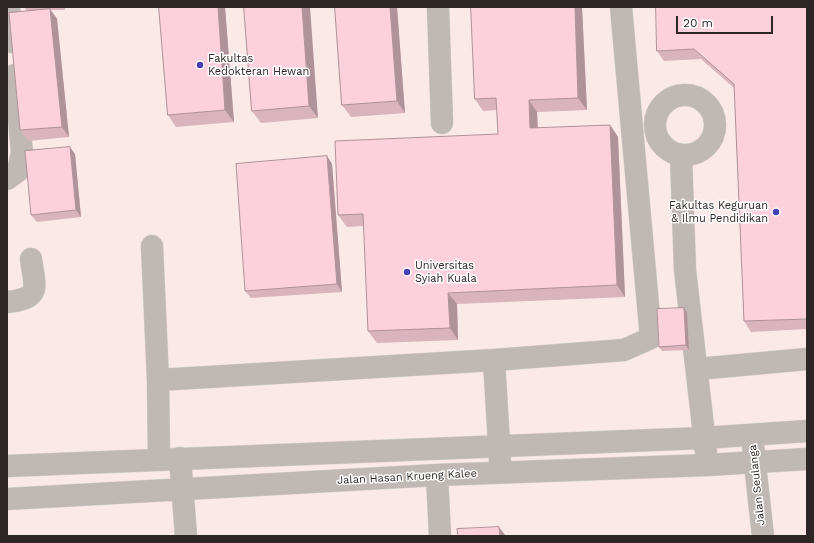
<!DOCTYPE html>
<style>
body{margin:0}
#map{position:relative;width:814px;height:543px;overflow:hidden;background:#fdf9f8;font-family:"Work Sans",sans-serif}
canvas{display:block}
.frame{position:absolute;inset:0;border:8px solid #2e2625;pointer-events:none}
.scale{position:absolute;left:676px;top:16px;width:97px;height:18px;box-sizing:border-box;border:2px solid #2e2625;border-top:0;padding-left:5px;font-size:12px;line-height:14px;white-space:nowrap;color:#2e2625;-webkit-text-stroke:3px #fff;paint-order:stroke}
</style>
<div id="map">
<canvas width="814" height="543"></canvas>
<div class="frame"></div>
<div class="scale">20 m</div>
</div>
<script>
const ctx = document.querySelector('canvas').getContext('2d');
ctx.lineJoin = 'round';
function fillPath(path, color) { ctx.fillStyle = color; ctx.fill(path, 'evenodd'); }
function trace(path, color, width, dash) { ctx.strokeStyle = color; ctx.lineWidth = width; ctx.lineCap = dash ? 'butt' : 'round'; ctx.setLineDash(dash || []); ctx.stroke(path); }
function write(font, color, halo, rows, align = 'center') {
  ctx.font = font + ' "Work Sans",sans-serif'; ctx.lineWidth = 3; ctx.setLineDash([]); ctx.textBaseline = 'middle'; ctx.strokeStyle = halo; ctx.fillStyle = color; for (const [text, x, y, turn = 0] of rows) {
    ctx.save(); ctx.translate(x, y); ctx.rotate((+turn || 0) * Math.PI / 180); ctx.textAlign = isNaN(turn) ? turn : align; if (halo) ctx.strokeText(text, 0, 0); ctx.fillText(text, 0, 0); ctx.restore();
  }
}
const built = new Path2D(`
 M7,7h800v529h-800z`);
const minor = new Path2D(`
 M9,7l3,35
 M438,7l4,116
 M655 125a30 30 0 1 1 60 0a30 30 0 1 1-60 0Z
 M681,156l4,114 21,182
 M7,179l11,-8 4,-18 -7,-78
 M152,246l6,134
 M7,302c35,-4 28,-14 24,-43
 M494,360l6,101
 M697,369l110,-10
 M753,446l10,90
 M180,458l6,78
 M159,459l-1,-79 336,-20 130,-10 27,-12 -30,-331
 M7,466l696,-28 104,-7
 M437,475l3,61
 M7,499l430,-24 271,-10 99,-6`);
const wall = new Path2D(`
 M24,7h41v3h-14l6,9 12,118 -41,4 -8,-11 7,-119z
 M159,7h66l9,115 -58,5 -8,-12z
 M244,7l74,111 -57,5 -9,-12z
 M335,7h62l8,106 -54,4 -9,-12z
 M471,7h111l5,103 -50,2 1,16 72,-3 8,12 7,160 -168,7 1,36 -81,3 -9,-12 -4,-105 -17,1 -9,-12 160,-81 -1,-24 -14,1 -8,-12z
 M807,7v322l-56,3 -7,-11 -10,-233 -33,-29 -37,2 -7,-10z
 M75,154l6,63 -44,5 -6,-7z
 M327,156l5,8 10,128 -91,6 -6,-7z
 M687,312l2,38 -27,1 -3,-4z`);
const shadedWall = new Path2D(`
 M218,7h7l9,115 -9,-12z
 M302,7h8l8,111 -9,-12z
 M390,7h7l8,106 -8,-12z
 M575,7h7l5,103 -9,-12z
 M50,9l7,10 12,118 -7,-10z
 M529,100l8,12 1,28 -8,-12z
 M610,125l8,12 7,160 -8,-12z
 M70,147l5,7 6,63 -5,-7z
 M327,156l5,8 10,128 -5,-8z
 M448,293l9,11 1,36 -8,-12z
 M684,308l3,4 2,38 -3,-5z
 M499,527l6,8v1h-5z`);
const building = new Path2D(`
 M159,7h59l7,103 -57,5z
 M244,7h58l7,99 -57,5z
 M335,7h55l7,94 -55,4z
 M471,7h104l3,91 -49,2 1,28 80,-3 7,160 -169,8 2,35 -82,3 -5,-117 -25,1 -3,-74 163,-7 -2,-36 -21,1z
 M656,7h151v312l-63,2 -10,-237 -40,-35 -37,2z
 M50,9l12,118 -42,3 -11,-117z
 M70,147l6,63 -45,5 -6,-64z
 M327,156l10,128 -92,7 -9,-127z
 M684,308l2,37 -27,2 -2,-38z
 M499,527l1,9h-42l-1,-7z`);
const markers = [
 [200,65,4,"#4540b6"],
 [776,212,4,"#4540b6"],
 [407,272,4,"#4540b6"]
];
const poiNames = [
 ["Fakultas",208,59],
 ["Kedokteran Hewan",208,72],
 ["Fakultas Keguruan",768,206,"right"],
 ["& Ilmu Pendidikan",768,219,"right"],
 ["Universitas",415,266],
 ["Syiah Kuala",415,279]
];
const streetNames = [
 ["Jalan Hasan Krueng Kalee",407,477,-3],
 ["Jalan Seulanga",757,485,-96]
];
fillPath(built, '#fbe9e8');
trace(minor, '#d8d3d2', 23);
trace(minor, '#c0b8b5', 22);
fillPath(wall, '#d9b4bd');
fillPath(shadedWall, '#b0929a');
fillPath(building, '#fcd1dc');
trace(building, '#b0929a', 1);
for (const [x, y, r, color] of markers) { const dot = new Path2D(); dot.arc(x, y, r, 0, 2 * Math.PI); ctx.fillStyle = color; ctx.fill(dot); trace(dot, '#fff', 1.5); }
write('11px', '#2e2625', '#fff', poiNames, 'left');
write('11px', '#2e2625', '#fff', streetNames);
</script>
